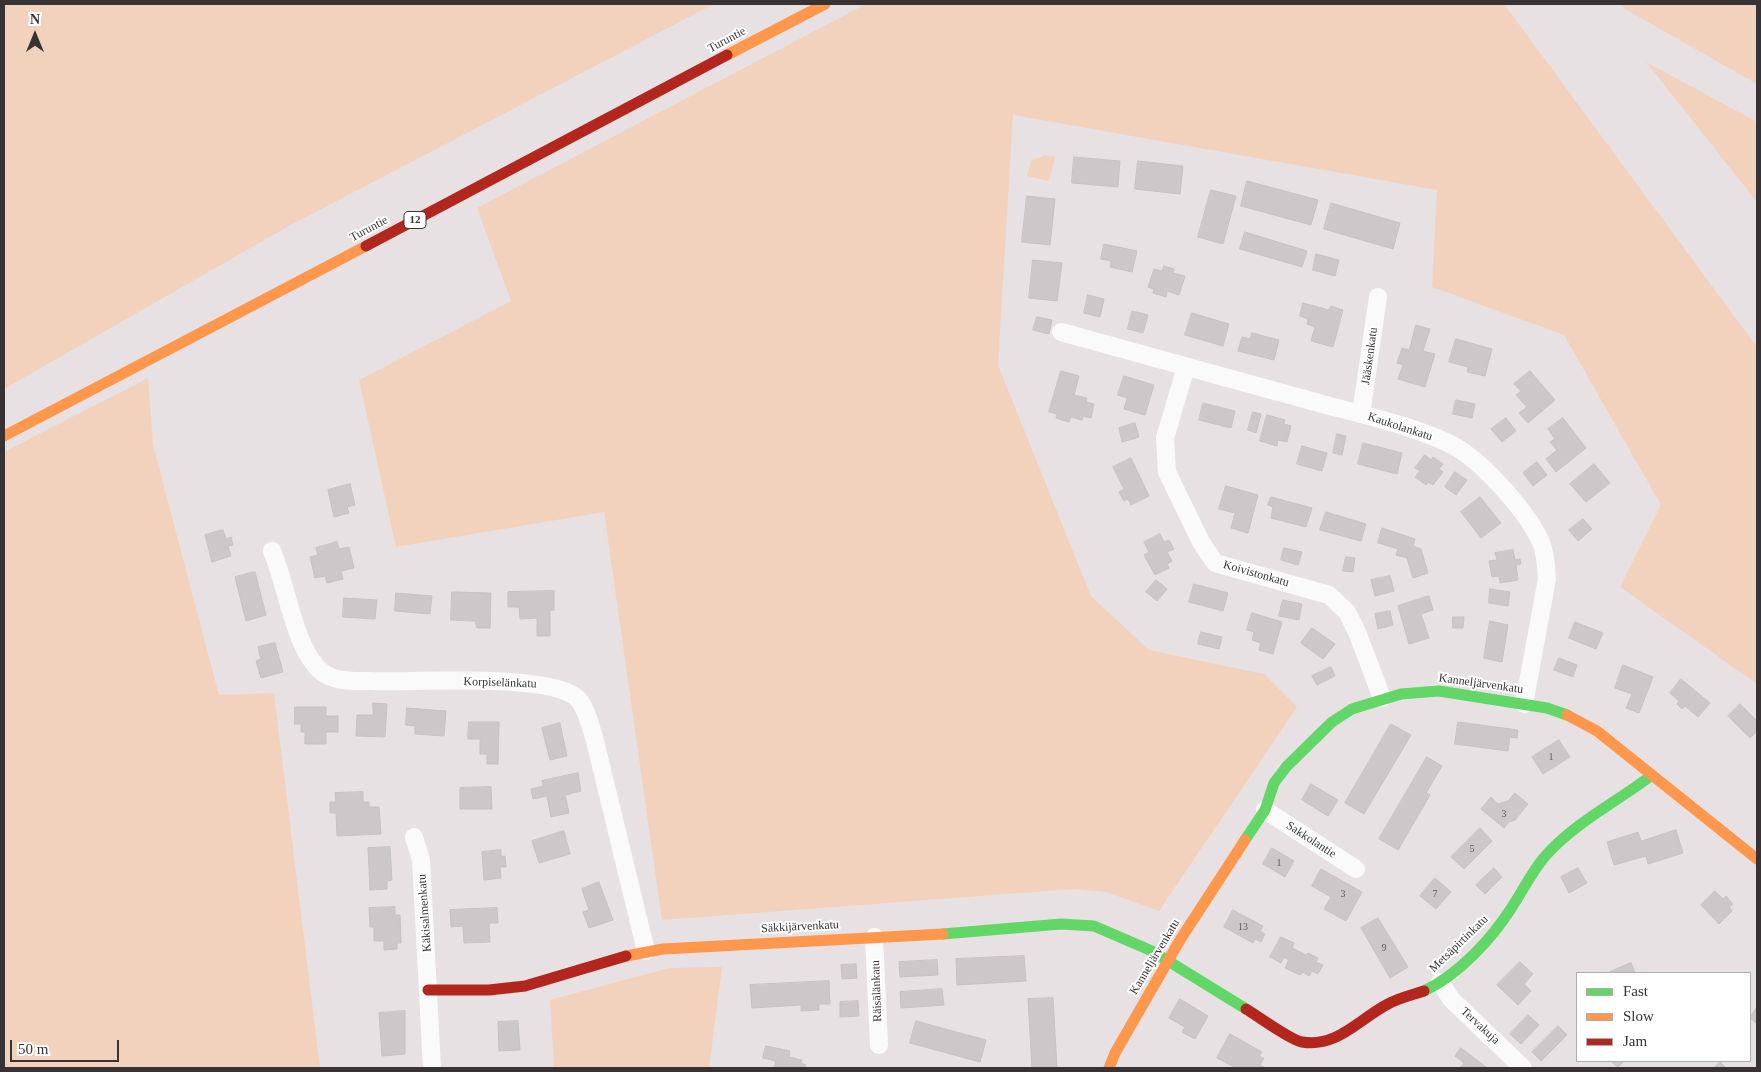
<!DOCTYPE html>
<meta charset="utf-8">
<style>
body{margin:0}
#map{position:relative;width:1761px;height:1072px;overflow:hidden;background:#e7e1e3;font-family:Georgia,serif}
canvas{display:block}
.frame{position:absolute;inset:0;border:5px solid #373334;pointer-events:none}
.legend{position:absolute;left:1576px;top:972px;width:175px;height:90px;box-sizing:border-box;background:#fff;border:1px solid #afadae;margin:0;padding:6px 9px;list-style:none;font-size:15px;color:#373334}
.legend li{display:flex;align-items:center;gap:10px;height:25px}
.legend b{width:25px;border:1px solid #afadae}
.north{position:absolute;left:10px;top:10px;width:50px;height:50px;-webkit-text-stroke:4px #fff;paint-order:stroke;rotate:0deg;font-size:14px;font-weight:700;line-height:20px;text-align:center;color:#373334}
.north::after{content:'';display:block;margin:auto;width:18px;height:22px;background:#373334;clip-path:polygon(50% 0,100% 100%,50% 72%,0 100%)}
.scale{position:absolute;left:10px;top:1040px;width:109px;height:22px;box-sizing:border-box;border:2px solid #373334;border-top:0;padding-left:6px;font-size:15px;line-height:18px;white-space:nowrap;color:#373334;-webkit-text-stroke:4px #fff;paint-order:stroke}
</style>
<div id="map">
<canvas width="1761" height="1072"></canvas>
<div class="frame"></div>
<ul class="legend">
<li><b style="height:6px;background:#63d668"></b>Fast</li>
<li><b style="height:6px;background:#ff974d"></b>Slow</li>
<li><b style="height:6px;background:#b3261e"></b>Jam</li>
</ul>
<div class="north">N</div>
<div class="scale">50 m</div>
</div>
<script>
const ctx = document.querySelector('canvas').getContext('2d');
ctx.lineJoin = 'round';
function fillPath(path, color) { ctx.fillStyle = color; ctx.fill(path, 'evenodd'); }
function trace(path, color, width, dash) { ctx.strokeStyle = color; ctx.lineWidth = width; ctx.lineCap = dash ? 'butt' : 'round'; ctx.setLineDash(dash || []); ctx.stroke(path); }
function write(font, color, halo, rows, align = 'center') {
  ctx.font = font + ' Georgia,serif'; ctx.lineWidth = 4; ctx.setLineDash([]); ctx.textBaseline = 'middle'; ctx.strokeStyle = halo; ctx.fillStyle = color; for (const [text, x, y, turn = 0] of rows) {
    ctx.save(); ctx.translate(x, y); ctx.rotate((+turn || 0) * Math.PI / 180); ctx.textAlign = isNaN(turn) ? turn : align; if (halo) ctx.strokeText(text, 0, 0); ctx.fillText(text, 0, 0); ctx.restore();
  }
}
const green = new Path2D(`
 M4,4h710l-427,223 -283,162z
 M866,4h638l253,343v337l-137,-97 41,-82 -97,-170 -132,-48 5,-97 -424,-75 -15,250 93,231 58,54 115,24 33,33 -138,204 -53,-19 -32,-3 -412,31 -58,-408 -208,35 -37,-167 152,-79 -34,-93z
 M1621,4h136v80l-132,-75z
 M1646,62l111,60v80z
 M1045,155l10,2 -6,24 -22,-5 4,-15z
 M148,378l5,67 66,250 55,-2 46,375h-316v-616z
 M722,967l-13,101h-155l-4,-68 119,-32z`);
const building = new Path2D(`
 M1074,157l46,4 -2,26 -46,-4z
 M1138,161l45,5 -3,28 -45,-5z
 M1247,181l71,19 -7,25 -70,-19z
 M1211,190l25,6 -13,48 -25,-7z
 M1027,196l28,3 -5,46 -28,-3z
 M1331,203l69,20 -7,26 -69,-20z
 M1245,232l62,19 -5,16 -62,-18z
 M1104,244l33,7 -5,21 -22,-5 1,-6 -10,-2z
 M1316,254l23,6 -4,16 -22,-6z
 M1033,260l29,3 -5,38 -28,-3z
 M1164,266l10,3 -1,4 12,3 -6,19 -12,-4 -1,6 -13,-4 1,-4 -6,-2 6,-18 8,2z
 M1088,295l16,4 -4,18 -16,-4z
 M1303,303l26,7 2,-4 12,4 -10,37 -22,-6 4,-14 -8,-3 1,-5 -8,-3z
 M1132,311l16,4 -5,18 -15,-4z
 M1192,313l37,11 -6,22 -38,-11z
 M1037,317l15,3 -3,14 -16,-4z
 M1416,325l14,4 -7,22 12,3 -10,33 -27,-8 5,-14 -6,-2 5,-15 7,2z
 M1252,333l27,7 -5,20 -36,-9 4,-14 8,2z
 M1456,339l36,10 -7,27 -18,-4 1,-5 -19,-5z
 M1061,371l18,5 -5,19 13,3 -1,4 8,2 -3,14 -8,-2 -1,4 -11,-3 -2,5 -13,-4 1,-4 -8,-2z
 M1530,371l25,29 -27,23 -9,-10 8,-6 -11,-12 5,-4 -7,-7z
 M1124,376l30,9 -9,30 -21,-6 3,-11 -9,-3z
 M1456,400l19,4 -3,14 -19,-4z
 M1203,403l32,8 -4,17 -32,-8z
 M1253,412l8,2 -5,19 -8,-3z
 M1267,415l18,5 -1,4 7,2 -4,16 -9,-2 -1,6 -17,-5z
 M1506,418l10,13 -14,11 -11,-13z
 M1563,418l23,30 -30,24 -10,-13 11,-9 -7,-8 5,-3 -7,-10z
 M1135,423l4,14 -17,5 -3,-14z
 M1337,434l9,2 -4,19 -9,-2z
 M1363,443l39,10 -5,21 -39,-10z
 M1302,446l25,7 -5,18 -25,-7z
 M1425,455l6,5 2,-3 10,7 -4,5 4,3 -10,13 -5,-3 -2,3 -11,-8 5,-6 -5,-3z
 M1131,458l18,38 -18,9 -3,-6 -4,2 -5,-9 5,-3 -11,-22z
 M1537,462l10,13 -14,11 -10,-13z
 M1594,464l16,19 -24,19 -16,-18z
 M1455,472l12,8 -11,15 -11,-8z
 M350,484l5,21 -8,2 2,6 -15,4 -6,-27z
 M1226,486l32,9 -10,38 -17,-5 4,-15 -16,-4z
 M1271,497l41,11 -6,19 -35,-9 2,-11 -5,-2z
 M1480,497l21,26 -20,15 -20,-26z
 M1326,512l40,12 -5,17 -41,-11z
 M1583,519l9,10 -14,12 -9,-11z
 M1382,528l33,11 -2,7 8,3 7,24 -15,5 -6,-20 -11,-3 2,-6 -20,-6z
 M223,530l3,9 5,-2 2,8 -5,1 3,10 -19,6 -7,-27z
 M1160,534l4,8 5,-2 5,9 -7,3 5,9 -5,3 2,4 -14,7 -11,-20 5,-3 -5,-10z
 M337,542l2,7 10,-2 5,21 -13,3 2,8 -16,4 -2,-7 -10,2 -5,-21 8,-2 -2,-7z
 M1284,548l18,4 -4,13 -17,-5z
 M1513,550l2,10 5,-1 1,5 -5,1 2,15 -18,3 -1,-7 -7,1 -3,-16 8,-1 -2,-7z
 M1346,557l9,1 -2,14 -10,-1z
 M255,572l11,43 -20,6 -11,-44z
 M1390,576l4,15 -19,5 -4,-16z
 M1156,580l11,9 -10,12 -11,-9z
 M1194,584l34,9 -5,18 -34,-9z
 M1490,589l20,3 -2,14 -19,-3z
 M554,591v19h-4v26h-13v-18l-17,1 -1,-12h-11v-15z
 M452,592l39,1 -1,35h-13l-2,-7 -24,-1z
 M396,593l36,3 -2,18 -35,-3z
 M1429,596l4,14 -12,4 8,24 -20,6 -11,-38z
 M344,598l33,2 -2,19 -32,-2z
 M1283,600l19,4 -3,16 -20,-4z
 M1390,611l3,14 -15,4 -3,-15z
 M1252,613l30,9 -9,32 -14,-4 2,-7 -9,-3 2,-8 -7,-2z
 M1453,617h11l-1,11h-10z
 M1490,621l18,4 -6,37 -18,-4z
 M1575,622l28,11 -7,16 -27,-11z
 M1312,628l23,16 -12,15 -22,-16z
 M1201,632l21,5 -3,12 -21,-5z
 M275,643l8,29 -22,6 -5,-17 5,-2 -3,-12z
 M1559,658l18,7 -4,12 -19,-7z
 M1623,665l30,12 -14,36 -13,-5 6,-14 -17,-6z
 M1331,667l4,9 -18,9 -5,-9z
 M1681,679l29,24 -12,14 -13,-11 -3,3 -5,-5 2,-3 -9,-8z
 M373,703l14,1 -2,33 -29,-1 1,-21h16z
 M1740,704l17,17v10l-7,7 -22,-22z
 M295,707h31v9h12v16h-12v12h-21v-12h-4v-8h-6z
 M407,708l39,3 -2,25 -29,-2v-8l-9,-1z
 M469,722h30l-1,42h-11v-10h-7v-15h-12z
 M1458,722l60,8 -1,8 -7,-1 -2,14 -53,-7z
 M560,723l7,33 -17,4 -8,-32z
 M1391,724l20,11 -47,79 -19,-11z
 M1559,740l11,17 -27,17 -11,-17z
 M1427,757l15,9 -16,27 4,2 -32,55 -19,-11z
 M578,773l3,18 -16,4 4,18 -18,4 -4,-21 -14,3 -2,-10 12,-3 -1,-5z
 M1311,784l27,16 -10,16 -26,-16z
 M491,787l1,22h-32v-21z
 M363,792v10h6v5h10l2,27 -44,2 -1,-23h-6v-11h6l-1,-9z
 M1515,793l13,11 -13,16 -6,2 -5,6 -23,-19 10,-12 7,7 10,-3z
 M1480,828l12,13 -28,28 -13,-12z
 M1676,830l7,23 -35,11 -2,-8 -32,9 -7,-23 31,-10 3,9z
 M564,831l6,23 -31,9 -7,-22z
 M390,847l2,33 -5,1v8l-17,1 -2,-42z
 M1272,848l22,13 -9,16 -22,-13z
 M501,850v7l4,-1 1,11h-6l1,11 -17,2 -2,-28z
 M1494,868l8,9 -17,17 -9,-9z
 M1578,868l9,15 -18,10 -8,-16z
 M1321,869l41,23 -16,29 -22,-12 7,-12 -19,-11z
 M1435,878l16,14 -15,17 -16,-13z
 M599,882l14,38 -24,8 -6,-16 6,-2 -7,-21z
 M1715,891l8,8 3,-3 7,8 -4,3 3,4 -13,13 -18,-19z
 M395,907v8h5l1,28h-4v6l-13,1v-9h-10v-14h-4l-1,-19z
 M497,908l1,15h-9l1,19 -26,1 -1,-17 -12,1 -1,-17z
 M1233,910l30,16 -3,5 5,3 -4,8 -6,-3 -2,4 -29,-16z
 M1378,918l30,49 -18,11 -29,-50z
 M1281,937l13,6 -2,5 14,7 2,-2 10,5 -2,4 7,3 -5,9 -6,-3 -3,5 -6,-4 -3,3 -15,-7 4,-8 -5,-3 -3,6 -11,-6z
 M1024,956l2,25 -69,4 -1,-26z
 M937,960l1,15 -38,2 -1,-15z
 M1520,962l13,12 -9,10 7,7 -13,14 -21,-20z
 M1631,963l4,10h-25v-1z
 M856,964l1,14 -15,1 -1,-14z
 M829,981l1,23h-11v6l-18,1v-6l-49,3 -2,-23z
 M942,989l2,16 -43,3 -1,-16z
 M1053,998l4,70h-25l-4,-69z
 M1180,999l28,17 -13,23 -13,-7 3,-5 -16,-9z
 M858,1001l1,15 -19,1v-15z
 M1757,1007v17l-7,-6z
 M405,1011v43l-23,2 -3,-43z
 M1528,1015l11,10 -18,19 -11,-10z
 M518,1021l2,29 -21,1 -1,-29z
 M916,1021l70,19 -6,22 -70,-19z
 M1558,1026l9,9 -26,26 -9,-9z
 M1230,1034l32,18 -3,4 5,2 -4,7 6,3h-30l-19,-10z
 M766,1046l24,5 -1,6 13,3 -1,3 5,2 -1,3h-31l2,-7 -13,-3z
 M1461,1048l25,19 -2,1h-24l4,-5 -9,-7z
 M1611,1061h13l-6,6z
 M1720,1062l6,6h-12z`);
const street = new Path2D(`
 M1061,332c88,24 177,49 265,73 38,10 109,26 139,48 25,18 66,63 77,92 4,11 4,22 5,34l-23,125
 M1186,367l-21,71 2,34 34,70 14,21 114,32 18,17 10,20 25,66
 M1361,414l17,-117
 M272,551c15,34 22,98 50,121 12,10 32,9 47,9 41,2 183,-9 209,18 9,10 13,29 17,42l51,210
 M1265,810l91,59
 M414,837l7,23 11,208
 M874,937l5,108
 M1440,982l11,17 72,69`);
const fast = new Path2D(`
 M1245,840l20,-30 9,-27 13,-17 45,-44 20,-13 49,-15 38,-3 108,17 20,7
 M943,934l118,-10 33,2 58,25 94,58
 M1424,991c34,-16 68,-52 88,-84 12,-18 21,-38 36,-54 30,-32 70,-52 104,-78`);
const slow = new Path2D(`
 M727,55l98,-51
 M4,436l362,-190
 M1567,715l30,16 160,128
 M626,956l37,-7 280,-15
 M1109,1068l6,-15 65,-113 65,-100`);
const jam = new Path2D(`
 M366,246l361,-191
 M428,990h61l36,-4 101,-30
 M1246,1009c12,7 44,31 56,33 35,6 57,-23 86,-38 11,-6 24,-9 36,-13`);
const numberNames = [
 ["1",1551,757],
 ["3",1504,814],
 ["5",1472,849],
 ["1",1279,863],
 ["3",1343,894],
 ["7",1435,894],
 ["13",1243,927],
 ["9",1384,948]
];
const shields = [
 [415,220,22]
];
const shieldNames = [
 ["12",415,220]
];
const streetNames = [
 ["Turuntie",727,40,-28],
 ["Turuntie",369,229,-28],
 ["Jääskenkatu",1370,356,-82],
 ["Kaukolankatu",1400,427,18],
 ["Koivistonkatu",1256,574,16],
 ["Korpiselänkatu",500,683,2],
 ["Kanneljärvenkatu",1481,684,8],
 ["Sakkolantie",1311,840,33],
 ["Käkisalmenkatu",425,913,-94],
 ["Säkkijärvenkatu",800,927,-3],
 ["Metsäpirtinkatu",1459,944,-44],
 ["Kanneljärvenkatu",1155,957,-59],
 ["Räisälänkatu",877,991,-92],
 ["Tervakuja",1480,1026,43]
];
fillPath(green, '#f3d2bd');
fillPath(building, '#ccc8ca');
trace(building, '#c5c1c4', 1);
trace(street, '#fbfafb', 18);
trace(fast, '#63d668', 11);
trace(slow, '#ff974d', 11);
trace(jam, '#b3261e', 11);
write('10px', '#5f5b5c', null, numberNames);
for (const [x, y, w] of shields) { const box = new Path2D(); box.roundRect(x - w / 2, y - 8.5, w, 17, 4); ctx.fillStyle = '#fff'; ctx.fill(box); trace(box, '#373334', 1); }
write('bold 11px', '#373334', null, shieldNames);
write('12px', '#373334', '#fff', streetNames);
</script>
